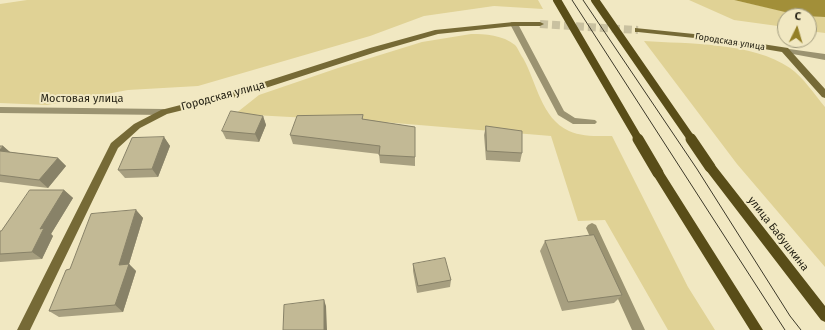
<!DOCTYPE html>
<meta charset="utf-8">
<style>
body{margin:0}
#map{position:relative;width:825px;height:330px;overflow:hidden;background:#f1e8c2;font-family:"Fira Sans",sans-serif}
canvas{display:block}
.north{position:absolute;left:777px;top:8px;width:40px;height:40px;box-sizing:border-box;background:#f1e8c2;border:1px solid #a09a7d;border-radius:50%;rotate:5deg;font-size:11px;font-weight:700;line-height:16px;text-align:center;color:#272416}
.north::after{content:'';display:block;margin:auto;width:14px;height:18px;background:#937f26;clip-path:polygon(50% 0,100% 100%,50% 72%,0 100%)}
</style>
<div id="map">
<canvas width="825" height="330"></canvas>
<div class="north">С</div>
</div>
<script>
const ctx = document.querySelector('canvas').getContext('2d');
ctx.lineJoin = 'round';
function fillPath(path, color) { ctx.fillStyle = color; ctx.fill(path, 'evenodd'); }
function trace(path, color, width, dash) { ctx.strokeStyle = color; ctx.lineWidth = width; ctx.lineCap = dash ? 'butt' : 'round'; ctx.setLineDash(dash || []); ctx.stroke(path); }
function write(font, color, halo, rows, align = 'center') {
  ctx.font = font + ' "Fira Sans",sans-serif'; ctx.lineWidth = 4; ctx.setLineDash([]); ctx.textBaseline = 'middle'; ctx.strokeStyle = halo; ctx.fillStyle = color; for (const [text, x, y, turn = 0] of rows) {
    ctx.save(); ctx.translate(x, y); ctx.rotate((+turn || 0) * Math.PI / 180); ctx.textAlign = isNaN(turn) ? turn : align; if (halo) ctx.strokeText(text, 0, 0); ctx.fillText(text, 0, 0); ctx.restore();
  }
}
const green = new Path2D(`
 M27,0h511l5,9 -49,-3 -70,10 -54,20 -172,50 -70,4 -81,15 -47,-2v-99z
 M689,0h45l72,16h-21v11l-51,-7z
 M809,16l16,1v16l-16,-2z
 M471,34c14,0 32,1 44,11 3,3 5,9 8,13 14,25 18,60 46,73 13,6 30,5 43,5l76,151 27,43h-47l-63,-110 -27,1 -27,-85 -168,-14 -148,-8 24,-19 79,-27 84,-26z
 M644,41c44,3 108,1 146,27 14,10 24,26 35,39v160l-88,-103z`);
const water = new Path2D(`
 M734,0h91v17l-23,-1z`);
const secondaryTunnel = new Path2D(`
 M540,24l98,6`);
const street = new Path2D(`
 M511,22h3l4,2 46,87 11,7 20,2 2,2 -2,2h-22l-15,-9 -48,-91z
 M782,48l43,6v6l-43,-8z
 M0,107l164,2 5,3 -5,3 -164,-2z
 M592,223l4,2 49,105h-13l-46,-102 2,-3z`);
const secondary = new Path2D(`
 M514,22h26l4,2 -4,2h-26l-76,8 -62,18 -132,43 -77,19 -27,14 -22,20 -88,182h-13l94,-187 23,-19 27,-14 78,-20 131,-42 65,-18z
 M635,28l69,7 84,13 37,41v9l-3,-1 -40,-45 -78,-13 -66,-7h-3z`);
const primary = new Path2D(`
 M710,163l4,1 111,142v16l-4,-2 -115,-150 -1,-3 1,-3z
 M658,169l4,1 101,160h-13l-96,-154 -1,-3 1,-3z`);
const tram = new Path2D(`
 M572,0l213,330
 M583,0l114,169 93,147 11,14`);
const primaryBridgeFar1 = new Path2D(`
 M557,0l82,140
 M595,0l97,140`);
const primaryBridge = new Path2D(`
 M638,139l20,34
 M691,139l19,28`);
const wall = new Path2D(`
 M363,115v4l52,8v39l-35,-3 -1,-9 -86,-10 -3,-9z
 M263,116l3,9 -7,17 -33,-3 -4,-8z
 M486,126l36,27 -2,9 -34,-2 -2,-25z
 M164,137l6,9 -12,31 -33,1 -7,-8z
 M0,146h3l7,6 48,6 8,8 -18,22 -48,-6z
 M64,190l9,8 -22,36 2,2 -11,23 -42,3v-31h1z
 M136,210l7,8 -14,46 7,7 -13,41 -64,5 -10,-6 21,-42z
 M545,241l77,54 -8,8 -52,8 -22,-60z
 M413,264l38,16 -1,7 -33,6 -4,-22z`);
const shadedWall = new Path2D(`
 M263,116l3,9 -7,17 -4,-8z
 M164,137l6,9 -12,31 -6,-8z
 M3,146l9,8 -12,-2v-2z
 M58,158l8,8 -18,22 -9,-8z
 M64,190l9,8 -22,36 2,2 -11,23 -10,-7 8,-23z
 M136,210l7,8 -14,46 7,7 -13,41 -8,-7 4,-40z
 M324,300l2,6 1,24h-3z`);
const building = new Path2D(`
 M231,111l32,5 -8,18 -33,-3z
 M363,115l-1,4 53,8v30l-36,-2 1,-9 -90,-11 7,-19z
 M486,126l36,5v22l-35,-2z
 M164,137l-12,32 -34,1 14,-32z
 M0,146h3l-3,4z
 M0,151l58,7 -19,22 -39,-5z
 M30,190h34l-24,39 4,-1 -12,24 -32,2v-23h1z
 M136,210l-17,55 10,-1 -14,41 -66,6 17,-41 4,-1 21,-55z
 M594,235l28,60 -54,7 -23,-61z
 M445,258l6,22 -33,6 -5,-22z
 M324,300v30h-41l1,-25z`);
const farStreetnames = [
 ["Городская улица",730,42,9]
];
const streetNames = [
 ["Городская улица",223,96,-15],
 ["Мостовая улица",82,99],
 ["улица Бабушкина",778,234,52]
];
fillPath(green, '#e0d295');
fillPath(water, '#a28f39');
trace(secondaryTunnel, '#c9c1a0', 8, [8, 4]);
fillPath(street, '#9b9371');
fillPath(secondary, '#766a36');
fillPath(primary, '#594d18');
trace(tram, '#3c3828', 1);
trace(primaryBridgeFar1, '#594d18', 8);
trace(primaryBridge, '#594d18', 11);
fillPath(wall, '#a79f80');
fillPath(shadedWall, '#888268');
fillPath(building, '#c2b995');
trace(building, '#888268', 1);
write('9px', '#272416', '#f1e8c2', farStreetnames);
write('11px', '#272416', '#f1e8c2', streetNames);
</script>
